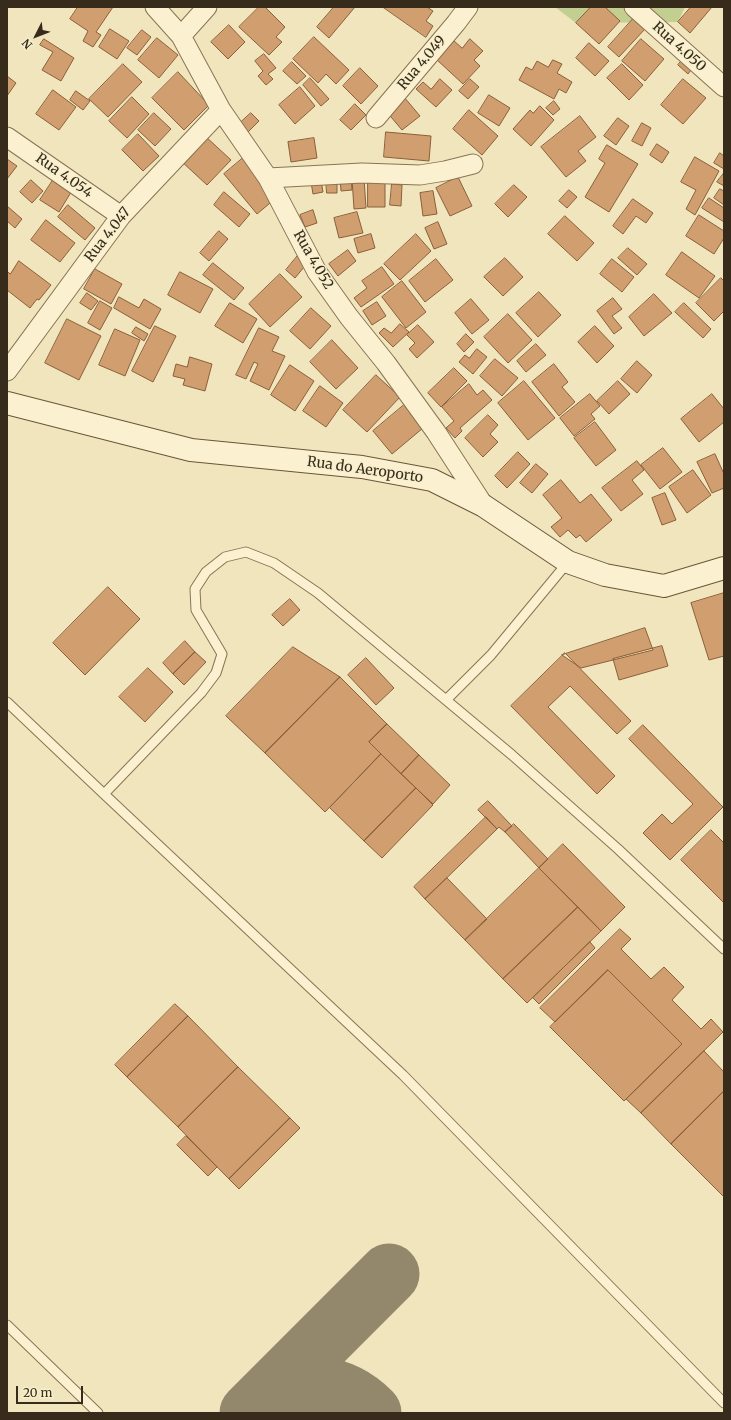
<!DOCTYPE html>
<style>
body{margin:0}
#map{position:relative;width:731px;height:1420px;overflow:hidden;background:#f0e5bc;font-family:Merriweather,serif}
canvas{display:block}
.frame{position:absolute;inset:0;border:8px solid #372b1b;pointer-events:none}
.north{position:absolute;left:16px;top:16px;width:40px;height:40px;-webkit-text-stroke:3px #f7eecc;paint-order:stroke;rotate:228deg;font-size:11px;font-weight:700;line-height:16px;text-align:center;color:#372b1b}
.north::after{content:'';display:block;margin:auto;width:14px;height:18px;background:#372b1b;clip-path:polygon(50% 0,100% 100%,50% 72%,0 100%)}
.scale{position:absolute;left:16px;top:1386px;width:67px;height:18px;box-sizing:border-box;border:2px solid #372b1b;border-top:0;padding-left:5px;font-size:12px;line-height:14px;white-space:nowrap;color:#372b1b;-webkit-text-stroke:3px #f7eecc;paint-order:stroke}
</style>
<div id="map">
<canvas width="731" height="1420"></canvas>
<div class="frame"></div>
<div class="north">N</div>
<div class="scale">20 m</div>
</div>
<script>
const ctx = document.querySelector('canvas').getContext('2d');
ctx.lineJoin = 'round';
function fillPath(path, color) { ctx.fillStyle = color; ctx.fill(path, 'evenodd'); }
function trace(path, color, width, dash) { ctx.strokeStyle = color; ctx.lineWidth = width; ctx.lineCap = dash ? 'butt' : 'round'; ctx.setLineDash(dash || []); ctx.stroke(path); }
function write(font, color, halo, rows, align = 'center') {
  ctx.font = font + ' Merriweather,serif'; ctx.lineWidth = 3; ctx.setLineDash([]); ctx.textBaseline = 'middle'; ctx.strokeStyle = halo; ctx.fillStyle = color; for (const [text, x, y, turn = 0] of rows) {
    ctx.save(); ctx.translate(x, y); ctx.rotate((+turn || 0) * Math.PI / 180); ctx.textAlign = isNaN(turn) ? turn : align; if (halo) ctx.strokeText(text, 0, 0); ctx.fillText(text, 0, 0); ctx.restore();
  }
}
const green = new Path2D(`
 M555,7h130l-7,15 -102,1z`);
const taxiway = new Path2D(`
 M265,1399c39,-18 75,-17 106,14
 M250,1413l139,-139`);
const building = new Path2D(`
 M78,7h35l-17,25 5,3 -8,12 -10,-6 5,-10 -18,-12z
 M259,7h6l20,20 -9,10 6,5 -13,13 -30,-28z
 M334,7h21l-26,31 -12,-11z
 M383,7h44l6,4 -7,10 7,5 -7,11z
 M591,7h14l15,14 -21,23 -23,-21z
 M691,7h21l-22,26 -12,-11z
 M633,19l12,10 -26,28 -11,-10z
 M229,25l16,17 -17,17 -17,-17z
 M110,29l19,12 -12,18 -18,-12z
 M142,30l9,7 -14,18 -10,-7z
 M314,37l35,33 -13,14 -10,-10 -8,9 -25,-24z
 M157,38l21,17 -19,23 -21,-18z
 M44,39l30,19 -13,23 -19,-11 11,-18 -13,-7z
 M470,39l13,12 -9,9 6,6 -17,18 -27,-25 18,-18 8,7z
 M641,39l23,20 -19,22 -23,-20z
 M589,43l20,18 -14,15 -19,-18z
 M264,54l12,14 -8,6 5,5 -7,6 -8,-9 5,-5 -8,-10z
 M685,57l10,8 -7,9 -10,-9z
 M553,60l9,4 -5,9 15,9 -6,11 -7,-4 -5,10 -35,-19 7,-13 6,3 5,-9 11,6z
 M292,62l14,14 -9,8 -14,-13z
 M123,64l19,18 -34,35 -19,-18z
 M622,64l21,21 -14,15 -22,-22z
 M360,68l18,18 -17,18 -18,-18z
 M178,72l31,33 -25,25 -32,-32z
 M7,76l9,7 -9,13z
 M310,78l19,21 -8,7 -18,-21z
 M440,79l12,11 -16,17 -20,-18 7,-7 8,7z
 M470,79l9,8 -11,12 -9,-8z
 M683,79l23,19 -23,26 -22,-19z
 M300,87l15,19 -20,18 -16,-19z
 M53,90l23,17 -17,23 -23,-16z
 M76,91l14,10 -7,9 -13,-10z
 M489,95l21,13 -11,18 -21,-13z
 M132,97l17,17 -22,24 -18,-17z
 M404,97l16,19 -18,14 -16,-19z
 M554,101l6,8 -7,6 -7,-7z
 M355,104l11,11 -15,15 -11,-10z
 M540,106l14,14 -23,26 -18,-17 17,-19 3,3z
 M469,110l29,26 -16,19 -29,-26z
 M154,113l17,16 -16,17 -17,-16z
 M251,113l8,8 -11,11 -9,-8z
 M580,116l16,21 -18,14 8,10 -20,16 -25,-30z
 M618,118l11,8 -13,19 -12,-9z
 M642,123l9,5 -9,18 -10,-5z
 M386,132l45,4 -2,25 -45,-4z
 M138,134l21,22 -16,15 -21,-21z
 M204,135l27,25 -24,25 -27,-25z
 M314,138l3,20 -26,4 -3,-20z
 M657,144l12,8 -7,11 -12,-8z
 M607,145l31,19 -29,48 -24,-15 20,-34 -6,-4z
 M720,153l4,3v13l-10,-6z
 M695,157l24,14 -24,44 -9,-6 10,-19 -15,-8z
 M243,158l33,40 -19,16 -33,-40z
 M7,159l10,7 -10,13z
 M724,173v13l-7,-4z
 M55,177l18,12 -14,23 -19,-12z
 M351,177l1,13 -11,1 -1,-13z
 M458,177l14,29 -22,10 -14,-28z
 M364,178l2,30 -12,1 -2,-30z
 M31,180l12,11 -11,12 -12,-11z
 M321,180l2,12 -10,2 -2,-12z
 M326,181h11v12h-10z
 M368,182h17v25h-17z
 M392,184l10,1 -1,21 -11,-1z
 M514,185l13,12 -19,20 -13,-13z
 M720,189l4,2v14l-10,-7z
 M569,190l8,7 -10,11 -8,-7z
 M433,191l4,23 -14,2 -3,-23z
 M224,192l26,22 -11,13 -25,-22z
 M709,198l15,10v14l-22,-14z
 M633,199l20,14 -7,10 -10,-7 -13,18 -10,-8z
 M68,205l27,23 -10,12 -27,-23z
 M7,206l15,13 -7,9 -8,-7z
 M313,210l4,13 -12,4 -5,-12z
 M357,212l6,21 -24,5 -5,-20z
 M699,215l25,16v7l-10,16 -28,-18z
 M565,216l29,27 -17,18 -29,-27z
 M46,220l29,23 -15,19 -29,-22z
 M438,222l9,22 -13,5 -9,-21z
 M219,231l9,8 -19,22 -9,-8z
 M371,234l4,14 -17,5 -4,-14z
 M416,234l15,17 -31,29 -16,-16z
 M628,248l19,16 -10,11 -19,-17z
 M348,250l8,11 -18,15 -9,-12z
 M682,252l33,24 -16,22 -33,-23z
 M300,253l9,8 -14,17 -9,-8z
 M505,258l18,19 -20,19 -19,-19z
 M436,259l17,21 -28,22 -16,-21z
 M612,259l22,18 -12,15 -22,-18z
 M19,261l32,24 -12,15 -2,-1 -7,9 -23,-18v-19l3,3z
 M213,263l31,25 -10,12 -31,-25z
 M382,267l12,17 -33,23 -7,-9 13,-10 -5,-7z
 M95,269l27,15 -11,20 -27,-15z
 M180,272l33,17 -13,24 -32,-18z
 M280,274l22,23 -32,30 -21,-23z
 M721,278l3,3v30l-10,10 -18,-18z
 M402,281l24,31 -20,16 -24,-31z
 M539,292l22,23 -23,22 -22,-24z
 M87,293l11,8 -7,9 -11,-7z
 M654,294l18,19 -28,23 -15,-19z
 M119,297l20,11 5,-9 17,10 -11,20 -36,-21z
 M613,298l9,11 -10,7 10,12 -8,6 -17,-23z
 M471,299l18,21 -17,14 -17,-21z
 M100,301l12,7 -12,22 -12,-7z
 M377,302l9,14 -14,9 -9,-14z
 M230,303l27,16 -14,24 -28,-17z
 M684,303l27,26 -8,9 -28,-26z
 M311,308l20,18 -21,23 -20,-18z
 M508,314l24,26 -24,23 -24,-26z
 M67,319l34,17 -22,44 -34,-17z
 M400,324l9,8 -16,15 -14,-14 5,-5 7,5z
 M418,325l16,17 -17,16 -8,-9 6,-6 -8,-8z
 M155,326l21,10 -23,46 -21,-11z
 M595,326l19,20 -17,17 -19,-21z
 M136,327l12,7 -4,7 -12,-8z
 M259,328l20,9 -7,14 13,5 -16,34 -19,-9 8,-17 -4,-2 -8,17 -10,-4z
 M115,329l25,11 -15,36 -26,-11z
 M466,334l8,8 -10,10 -7,-8z
 M332,340l26,28 -22,21 -26,-27z
 M536,344l10,11 -20,17 -9,-11z
 M477,349l10,8 -14,17 -14,-12 6,-7 4,3z
 M190,357l22,7 -7,27 -22,-6 2,-6 -12,-3 3,-12 11,3z
 M495,359l23,19 -16,18 -22,-20z
 M637,361l15,14 -15,18 -16,-14z
 M554,364l14,18 -6,5 13,15 -16,14 -27,-34z
 M290,365l24,16 -19,30 -24,-16z
 M454,368l13,13 -26,26 -13,-14z
 M376,375l24,22 -33,35 -24,-22z
 M524,381l31,37 -27,22 -30,-37z
 M618,381l12,13 -21,20 -12,-13z
 M469,384l8,11 6,-5 9,10 -32,28 2,3 -7,7 -9,-10 8,-7 -12,-14z
 M320,386l23,17 -17,24 -23,-16z
 M590,394l10,12 -9,8 4,5 -21,17 -14,-18z
 M712,394l12,15v13l-25,20 -18,-23z
 M404,405l19,23 -31,26 -19,-23z
 M488,415l10,10 -8,9 8,8 -15,15 -18,-19z
 M595,422l21,28 -20,16 -22,-28z
 M663,448l19,24 -22,17 -19,-24z
 M518,452l12,12 -23,24 -12,-12z
 M715,454l9,20v14l-12,5 -15,-31z
 M637,461l7,9 -12,10 11,14 -22,17 -19,-23z
 M536,464l12,10 -16,19 -12,-10z
 M693,470l18,25 -24,18 -18,-26z
 M561,480l19,23 11,-9 21,26 -26,22 -6,-7 -4,3 -8,-8 -8,7 -9,-10 11,-9 -19,-23z
 M665,493l11,27 -14,5 -10,-27z
 M108,587l32,32 -55,56 -32,-32z
 M724,593v63l-15,4 -18,-57z
 M290,599l10,11 -17,16 -11,-11z
 M645,628l8,22 -72,18 -19,-13z
 M185,641l10,11 -22,22 -10,-11z
 M662,646l6,20 -49,14 -6,-21z
 M293,647l47,30 -75,76 -39,-37z
 M195,652l11,10 -22,23 -11,-11z
 M565,653l66,68 -14,13 -47,-48 -22,21 67,69 -18,18 -86,-88z
 M366,658l28,30 -18,17 -28,-30z
 M148,668l25,24 -28,30 -26,-25z
 M340,677l47,47 -18,18 12,12 -56,58 -60,-59z
 M387,724l32,31 -18,19 -32,-32z
 M643,725l80,82 -53,53 -27,-27 19,-19 10,10 21,-20 -64,-65z
 M381,754l35,34 -52,53 -34,-33z
 M419,755l31,30 -17,19 -32,-30z
 M416,788l17,17 -51,53 -18,-17z
 M488,801l24,25 -7,6 -6,-5 -2,2 -19,-19z
 M486,817l11,12 -72,70 -11,-12z
 M514,824l34,35 -9,9 -34,-36z
 M711,830l13,13v60l-43,-43z
 M563,844l62,63 -24,24 -62,-63z
 M539,868l39,39 -75,72 -38,-39z
 M447,878l40,41 -22,21 -40,-41z
 M578,907l23,24 -74,72 -24,-24z
 M620,929l11,10 -10,10 30,30 13,-12 20,20 -12,13 29,29 10,-10 12,13 -82,81 -15,-14 56,-55 -74,-74 -53,52 -15,-14z
 M590,942l5,6 -56,56 -6,-6z
 M608,970l74,74 -58,57 -74,-74z
 M175,1004l13,12 -61,61 -12,-12z
 M188,1016l50,51 -60,60 -51,-50z
 M704,1051l20,21v19l-53,53 -30,-31z
 M238,1067l52,51 -61,61 -51,-52z
 M724,1091v106l-53,-53z
 M290,1118l10,10 -61,61 -10,-10z
 M186,1136l31,31 -9,9 -31,-31z`);
const lane = new Path2D(`
 M568,562l-77,93 -45,45 66,55 106,94 106,100
 M7,702l97,92 299,281 321,328
 M104,794l97,-101 15,-20 6,-19 -26,-44 -1,-21 11,-17 19,-15 21,-5 28,11 44,30 128,107
 M7,1325l91,88`);
const street = new Path2D(`
 M155,7l26,29 40,74 47,68 49,94 32,45 37,46 50,69 48,74
 M634,7l90,80
 M181,36l26,-29
 M376,118l80,-95 12,-16
 M7,137l114,79
 M268,178l94,-5 58,2 25,-4 28,-7
 M7,371l114,-155 100,-106`);
const secondary = new Path2D(`
 M7,403l184,47 171,17 70,13 52,26 84,56 37,13 59,11 60,-18`);
const streetNames = [
 ["Rua 4.050",679,47,42],
 ["Rua 4.049",422,63,-50],
 ["Rua 4.054",64,176,35],
 ["Rua 4.047",108,235,-52],
 ["Rua 4.052",313,260,60],
 ["Rua do Aeroporto",365,470,8]
];
fillPath(green, '#c3cf90');
trace(taxiway, '#94886c', 61);
fillPath(building, '#d19f6f');
trace(building, '#8a5f39', 1);
trace(lane, '#897455', 11);
trace(street, '#897455', 21);
trace(secondary, '#6b5538', 24);
trace(lane, '#fbf1d0', 9);
trace(street, '#fbf1d0', 19);
trace(secondary, '#fbf1d0', 22);
write('14px', '#372b1b', '#f7eecc', streetNames);
</script>
